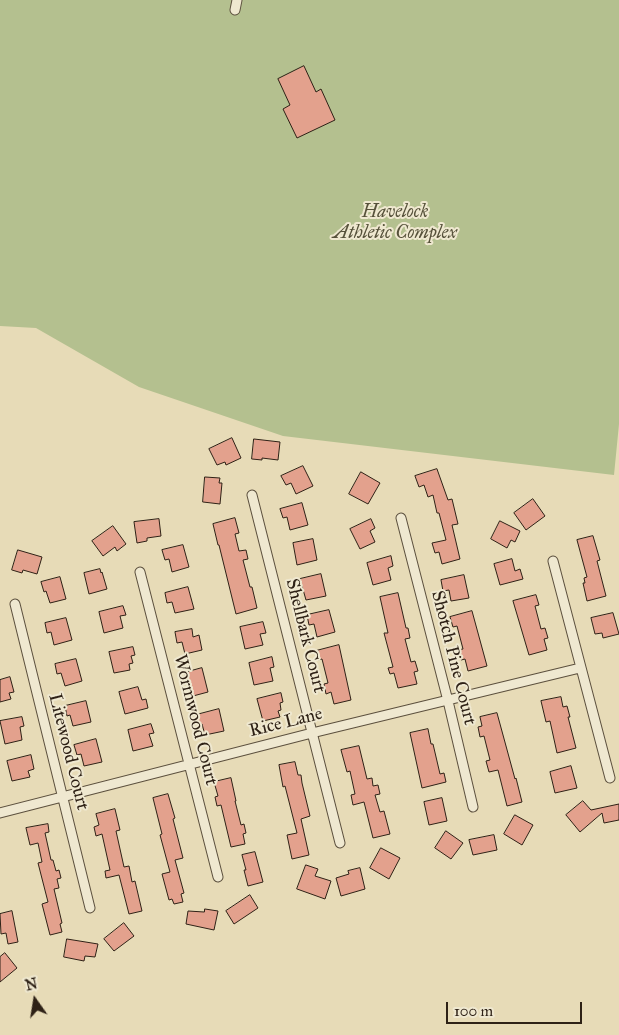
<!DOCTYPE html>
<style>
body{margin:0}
#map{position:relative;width:619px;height:1035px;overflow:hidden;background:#e7dbb7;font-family:"IM FELL Great Primer",serif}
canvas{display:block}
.north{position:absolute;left:10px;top:975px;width:50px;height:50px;-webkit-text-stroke:4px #efe8d0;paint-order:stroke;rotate:347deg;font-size:14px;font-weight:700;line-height:20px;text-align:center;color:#2e2116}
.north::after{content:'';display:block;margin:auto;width:18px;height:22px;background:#2e2116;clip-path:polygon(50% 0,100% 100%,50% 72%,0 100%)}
.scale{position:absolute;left:446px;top:1002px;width:136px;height:22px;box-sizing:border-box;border:2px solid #2e2116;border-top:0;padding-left:6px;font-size:15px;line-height:18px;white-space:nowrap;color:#2e2116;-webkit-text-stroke:4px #efe8d0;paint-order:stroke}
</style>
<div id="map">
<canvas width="619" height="1035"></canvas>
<div class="north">N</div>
<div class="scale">100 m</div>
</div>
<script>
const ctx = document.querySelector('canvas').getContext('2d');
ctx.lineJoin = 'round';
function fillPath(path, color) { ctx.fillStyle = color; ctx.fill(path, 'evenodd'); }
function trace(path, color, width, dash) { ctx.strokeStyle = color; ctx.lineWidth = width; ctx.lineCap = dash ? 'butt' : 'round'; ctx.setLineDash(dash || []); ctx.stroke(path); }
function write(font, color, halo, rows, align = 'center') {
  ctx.font = font + ' "IM FELL Great Primer",serif'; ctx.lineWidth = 4; ctx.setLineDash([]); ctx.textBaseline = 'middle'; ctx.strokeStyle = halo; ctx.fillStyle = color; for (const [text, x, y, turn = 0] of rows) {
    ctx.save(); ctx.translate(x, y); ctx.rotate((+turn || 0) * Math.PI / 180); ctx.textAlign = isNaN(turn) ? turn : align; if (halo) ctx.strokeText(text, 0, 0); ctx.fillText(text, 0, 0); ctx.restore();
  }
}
const green = new Path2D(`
 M0,0h619v424l-5,51 -331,-39 -144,-49 -103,-59 -36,-2z`);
const building = new Path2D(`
 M304,66l12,26 5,-3 14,31 -38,18 -14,-29 7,-4 -12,-26z
 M232,438l9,20 -15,7 -1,-3 -8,3 -8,-16z
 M254,439l26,3 -2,18 -16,-2v2l-10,-1z
 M303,466l10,20 -17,8 -5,-11 -5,2 -5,-9z
 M437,469l11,31 4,-1 6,25 -6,1 8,34 -18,5 -3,-12 -4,1 -3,-10 14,-3 -7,-27h-2l-4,-18 -5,2 -4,-12 -5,2 -4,-11z
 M361,472l19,11 -12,21 -19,-10z
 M205,477l15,1 -1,5h3l-2,21 -17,-2z
 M533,499l12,17 -19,14 -12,-17z
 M302,503l6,22 -18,5 -3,-13 -4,1 -3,-9z
 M235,518l4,15 -4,1 4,17 7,-1 2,9 -5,1 7,27h2l5,21 -21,6 -17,-69h-1l-5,-21z
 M159,519l2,17 -14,2v3l-10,2 -3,-21z
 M371,519l4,9 -5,3 5,11 -15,7 -10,-20z
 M500,521l20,10 -5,11 -4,-2 -4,8 -16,-9z
 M113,526l13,18 -9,7 -2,-4 -12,9 -11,-15z
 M593,536l7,24 -3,1 9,35 -19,5 -4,-18h2l-1,-5 3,-1 -10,-37z
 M313,539l4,21 -20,5 -4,-22z
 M183,545l6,22 -17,5 -3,-13 -4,1 -3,-10z
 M18,550l24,7 -5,17 -14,-4 -1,3 -10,-3z
 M391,556l2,10 -5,2 3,12 -18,5 -6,-22z
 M512,559l3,12 5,-2 3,10 -23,6 -6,-21z
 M100,569l1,4 1,-1 5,17 -18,5 -5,-21z
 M321,574l5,22 -20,4 -6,-21z
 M464,575l5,23 -18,3 -2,-11 -6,1 -2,-11z
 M60,577l6,22 -16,4 -4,-12 -2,1 -3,-10z
 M188,587l6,22 -19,4 -3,-11 -5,1 -2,-10z
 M398,593l8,35h2l2,10 -5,1 6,23 4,-1 3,10 -4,1 3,12 -19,4 -4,-15 -4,1 -2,-6 5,-1 -9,-34h4l-8,-36z
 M536,595l3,10 -4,1 6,23 4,-1 3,10 -4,1 3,11 -18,5 -16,-54z
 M123,606l3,9 -6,1 3,12 -19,5 -5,-21z
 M329,610l6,22 -18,5 -3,-13 -5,1 -2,-10z
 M472,611l15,55 -19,5 -3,-12 -4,1 -3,-10 5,-1 -6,-23 -4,1 -3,-10z
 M613,613l6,21 -16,4 -1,-5 -7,1 -4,-16z
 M66,618l6,22 -18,5 -3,-13 -4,1 -2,-10z
 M263,622l3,11 -6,1 3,11 -18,4 -5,-22z
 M192,629l1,8 6,-2 3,15 -17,4 -3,-12 -5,1 -2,-11z
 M339,645l12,55 -17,4 -3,-12 -5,2 -2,-10 4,-1 -6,-24 -4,1 -2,-9z
 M133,647l2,8 -4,1 2,7 -4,1 1,6 -16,3 -5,-21z
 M272,657l2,10 -4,1 3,13 -19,4 -5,-22z
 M76,659l6,22 -17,5 -4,-13 -4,1 -2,-10z
 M202,668l6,24 -15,4 -4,-14h-2l-3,-9z
 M10,677l4,15 -5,1 2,6 -11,3v-22z
 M138,687l4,13 4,-1 2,9 -23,6 -6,-22z
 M281,693l2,9 -3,1 1,7 -3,1 2,6 -17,4 -6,-22z
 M561,697l2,10 4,-1 3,11h-2l8,31 -19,5 -7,-32 -4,1 -5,-21z
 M86,701l5,21 -18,4 -3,-11 -3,1 -2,-10z
 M219,709l5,22 -19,4 -3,-11 -4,1 -2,-10z
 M497,713l18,66 1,-1 6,24 -15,4 -9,-36 -9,2 -3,-11 4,-1 -6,-24 -4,1 -2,-10 4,-1 -2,-9z
 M22,717l2,9 -4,1 2,13 -17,4 -5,-23z
 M151,724l3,9 -5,1 4,12 -20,5 -5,-21z
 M428,729l3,15h2l7,30 4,-1 2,9 -24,6 -12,-55z
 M96,739l6,23 -18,4 -3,-12 -4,1 -3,-10z
 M359,746l8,33 5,-1 1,8 5,-1 2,9 -5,1 5,17 4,-1 6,23 -17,4 -9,-36 -11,3 -2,-10 4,-1 -5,-23 -3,1 -6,-22z
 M31,755l3,14 -6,2 2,6 -18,4 -5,-20z
 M295,762l3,13h3l1,8 8,33 -9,3 8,36 -17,4 -5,-24 10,-2 -12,-47 -2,1 -4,-22z
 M571,766l6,22 -22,5 -5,-21z
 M231,778l5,23h-1l6,24 3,-1 2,9 -3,1 2,10 -14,3 -10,-42 -4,1 -2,-9 3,-1 -4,-14z
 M168,794l7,24 -2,1 10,39 -8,2 9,33 -3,1 2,8 -9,2 -2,-5 -3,1 -7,-26 8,-2 -10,-37 2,-1 -9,-36z
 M442,798l5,23 -18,4 -5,-23z
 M583,801l8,9 28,-6v16l-15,3 -2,-10 -22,19 -14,-17z
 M115,809l5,21 -4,1 8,36 5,-1 3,16 3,-1 7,30 -13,3 -10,-39 -13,3 -1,-7 5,-1 -8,-36 -6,2 -2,-9 5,-2 -3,-11z
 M515,815l18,10 -11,20 -18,-11z
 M48,824l1,8 -4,1 6,27h2l3,11 3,-1 2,8 -4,1 2,9 -5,1 8,34 -2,1 2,8 -12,3 -8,-31 6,-2 -10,-39 4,-1 -4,-19 -8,2 -4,-17z
 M446,831l17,12 -12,16 -16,-11z
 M494,835l3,15 -24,5 -4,-15z
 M381,848l19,10 -11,21 -19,-11z
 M255,852l8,30 -15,4 -4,-16h2l-4,-15z
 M306,865l12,4 -3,7 16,5 -6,18 -28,-10z
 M360,868l5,21 -24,7 -5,-18 13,-4 -1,-3z
 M250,895l8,13 -24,16 -8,-13z
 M205,909l13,2 -4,19 -28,-6 2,-13 16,1z
 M12,911l6,31 -10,2 -2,-11 -5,1 -1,-20z
 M124,923l10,13 -20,15 -10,-12z
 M67,939l31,5 -3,13 -10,-1 -1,5 -20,-4z
 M5,953l12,15 -17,14v-25z`);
const street = new Path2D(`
 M235,10l2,-10
 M252,495l88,348
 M401,518l47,183 25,106
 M553,561l57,217
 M140,572l78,305
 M15,604l75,304
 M0,813l312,-80 268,-65`);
const parkNames = [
 ["Havelock",395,213],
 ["Athletic Complex",395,234]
];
const streetNames = [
 ["Shellbark Court",305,636,76],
 ["Shotch Pine Court",453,658,76],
 ["Wormwood Court",195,720,76],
 ["Rice Lane",286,723,-14],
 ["Litewood Court",68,752,76]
];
fillPath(green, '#b4c08f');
fillPath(building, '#e3a18d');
trace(building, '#2e2116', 1);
trace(street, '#5c503e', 11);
trace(street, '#efe8d0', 9);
write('italic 18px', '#56513a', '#efe8d0', parkNames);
write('18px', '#2e2116', '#efe8d0', streetNames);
</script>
